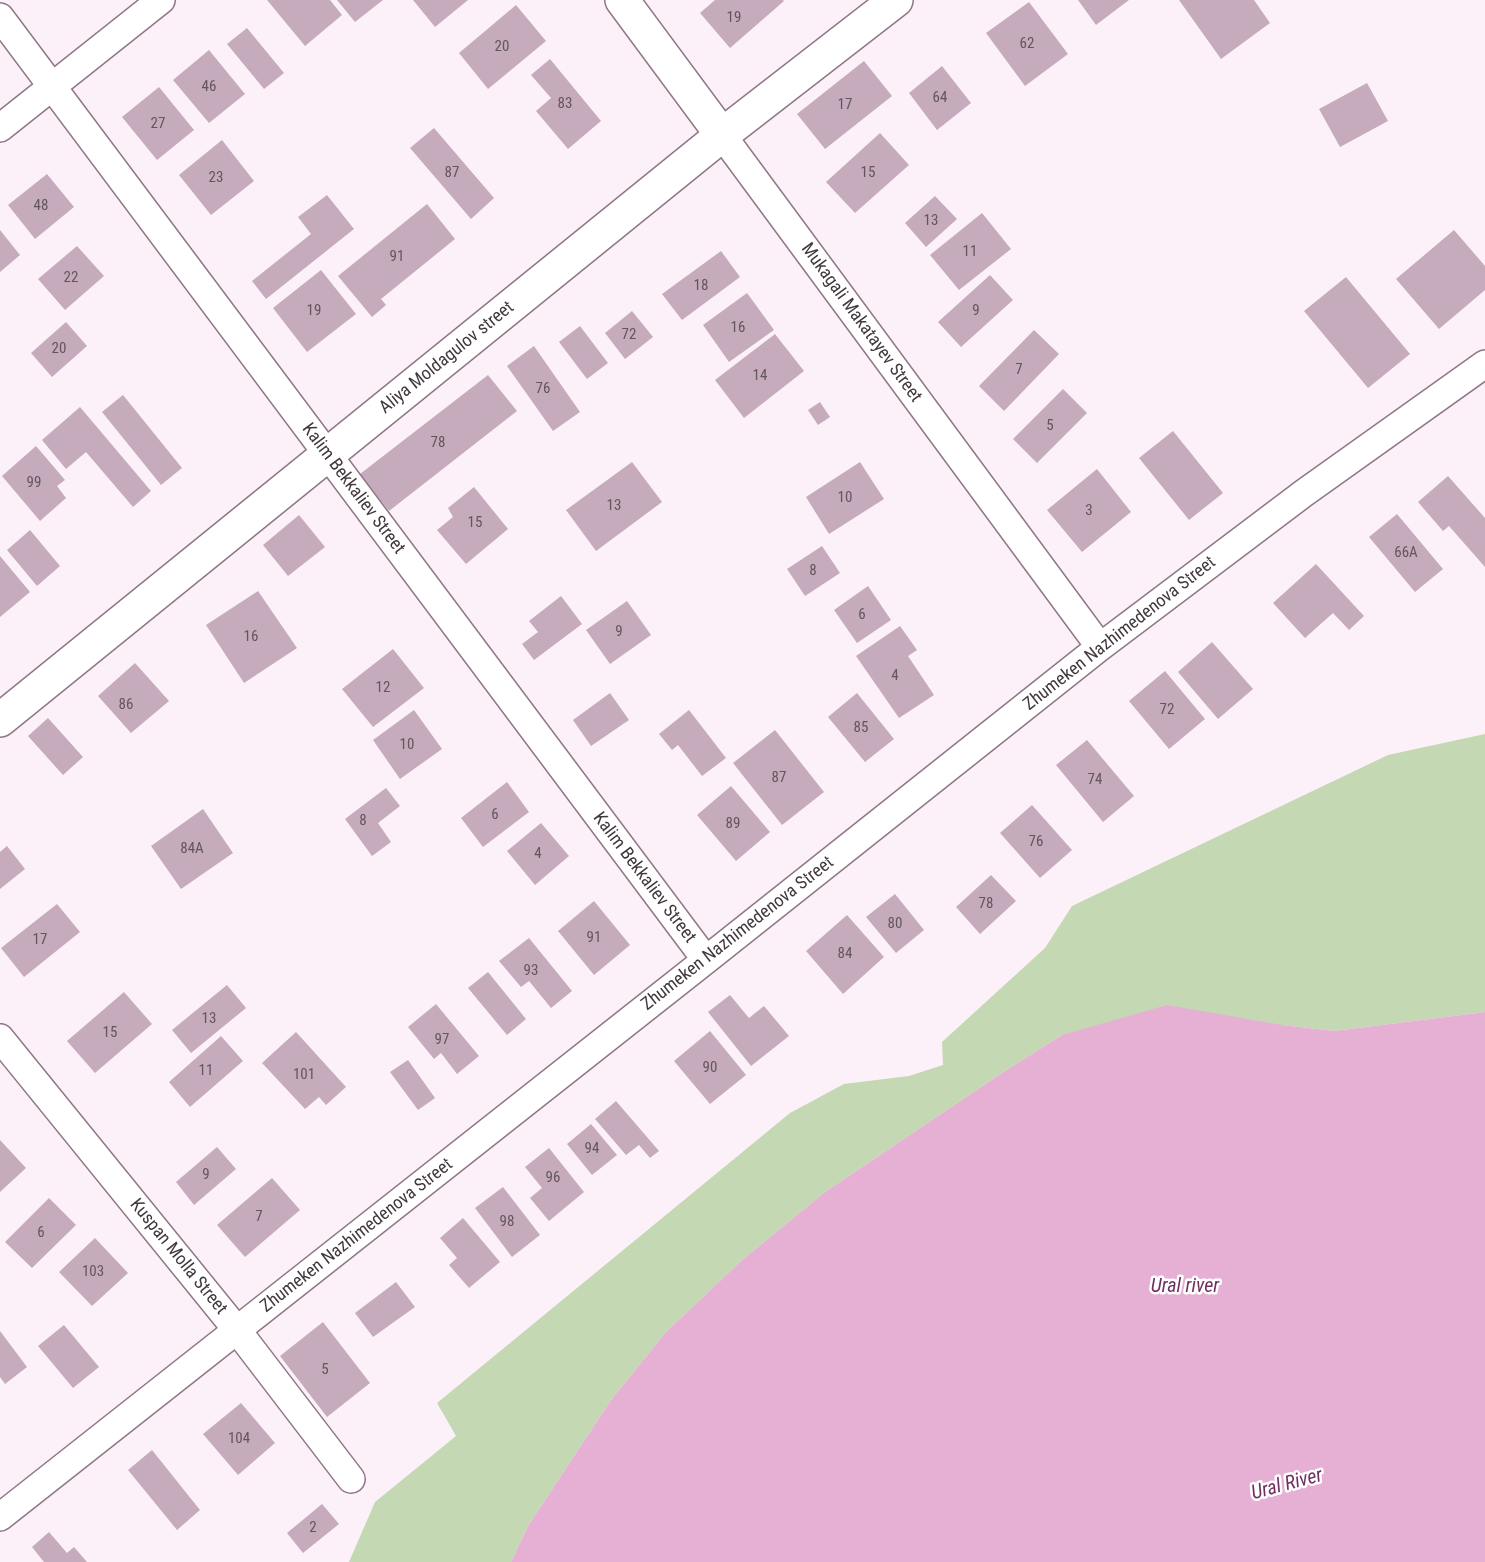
<!DOCTYPE html>
<meta charset="utf-8">
<style>
body{margin:0}
canvas{display:block;background:#fcf1f8}
</style>
<canvas width="1485" height="1562"></canvas>
<script>
const ctx = document.querySelector('canvas').getContext('2d');
ctx.lineJoin = 'round';
function fillPath(path, color) { ctx.fillStyle = color; ctx.fill(path, 'evenodd'); }
function trace(path, color, width, dash) { ctx.strokeStyle = color; ctx.lineWidth = width; ctx.lineCap = dash ? 'butt' : 'round'; ctx.setLineDash(dash || []); ctx.stroke(path); }
function write(font, color, halo, rows, align = 'center') {
  ctx.font = font + ' "Roboto Condensed",sans-serif'; ctx.lineWidth = 5; ctx.setLineDash([]); ctx.textBaseline = 'middle'; ctx.strokeStyle = halo; ctx.fillStyle = color; for (const [text, x, y, turn = 0] of rows) {
    ctx.save(); ctx.translate(x, y); ctx.rotate((+turn || 0) * Math.PI / 180); ctx.textAlign = isNaN(turn) ? turn : align; if (halo) ctx.strokeText(text, 0, 0); ctx.fillText(text, 0, 0); ctx.restore();
  }
}
const green = new Path2D(`
 M1485,734v278l-151,19 -52,-6 -220,10 -54,34 -183,123 -84,69 -75,71 -55,68 -83,126 -17,36h-162l26,-60 81,-66 -19,-33 353,-290 54,-29 65,-8 34,-11 -1,-23 103,-94 27,-42 316,-151z`);
const water = new Path2D(`
 M1167,1005l115,20 52,6 151,-19v550h-974l17,-36 83,-126 55,-68 75,-71 84,-69 183,-123 54,-34z`);
const building = new Path2D(`
 M267,0h63l12,15 -37,31z
 M337,0h46l-28,22z
 M413,0h55l-33,27z
 M715,0h68l1,1 -54,47 -30,-35z
 M1078,0h51l-33,25z
 M1179,0h75l16,23 -49,36z
 M1029,2l39,52 -43,32 -39,-53z
 M516,5l30,36 -58,48 -29,-36z
 M247,28l37,45 -20,16 -37,-45z
 M209,50l36,44 -36,29 -36,-43z
 M550,59l51,62 -33,28 -32,-38 15,-13 -20,-23z
 M864,61l28,35 -67,53 -28,-35z
 M942,66l29,37 -34,27 -28,-37z
 M1367,83l21,38 -48,26 -21,-38z
 M159,87l35,43 -37,30 -35,-43z
 M434,128l60,70 -23,21 -61,-71z
 M880,133l29,32 -54,48 -29,-31z
 M222,140l32,41 -43,34 -32,-40z
 M47,174l27,33 -39,32 -27,-34z
 M327,195l27,34 -88,70 -14,-18 59,-47 -13,-17z
 M935,196l22,23 -31,28 -21,-24z
 M427,204l28,35 -74,60 5,6 -14,12 -34,-41z
 M982,213l29,36 -52,41 -29,-35z
 M0,230l20,25 -20,17z
 M1454,230l31,36v24l-46,39 -43,-50z
 M77,246l27,30 -39,34 -27,-31z
 M721,251l19,26 -58,43 -20,-26z
 M321,270l35,44 -49,38 -34,-44z
 M990,275l23,25 -52,47 -23,-25z
 M1346,277l64,77 -42,34 -64,-77z
 M747,293l27,37 -45,32 -26,-37z
 M632,311l21,26 -28,22 -20,-26z
 M66,322l21,24 -35,31 -21,-24z
 M580,326l28,37 -21,16 -28,-37z
 M1034,330l25,24 -55,57 -25,-25z
 M775,334l29,37 -60,47 -29,-38z
 M534,346l46,66 -27,19 -46,-65z
 M488,375l29,36 -128,100 -29,-37z
 M1063,389l24,24 -50,50 -24,-24z
 M123,395l59,73 -21,17 -59,-73z
 M820,402l10,15 -12,8 -10,-15z
 M80,407l71,84 -18,16 -47,-55 -20,17 -24,-29z
 M1173,431l50,62 -34,27 -50,-62z
 M36,446l29,34 -8,6 9,12 -26,23 -38,-45z
 M632,462l30,40 -66,49 -30,-41z
 M860,462l24,37 -55,35 -23,-37z
 M1097,469l34,43 -49,40 -35,-42z
 M1448,476l37,42v49l-36,-41 -6,5 -25,-29z
 M474,487l34,42 -42,35 -29,-34 16,-13 -5,-9z
 M1397,514l46,55 -28,23 -46,-55z
 M299,515l26,32 -37,29 -25,-31z
 M30,530l30,36 -23,20 -30,-36z
 M822,546l18,27 -35,23 -18,-27z
 M0,556l30,36 -30,25z
 M1316,564l48,52 -15,14 -16,-17 -28,25 -32,-35z
 M868,586l23,34 -34,23 -23,-33z
 M258,591l39,57 -53,35 -38,-58z
 M561,596l21,28 -48,36 -12,-16 16,-12 -9,-11z
 M627,601l24,34 -41,29 -24,-34z
 M900,626l17,24 -9,6 26,39 -35,23 -43,-62z
 M1212,642l41,47 -35,30 -40,-47z
 M393,649l31,39 -51,39 -31,-38z
 M135,663l34,38 -38,32 -33,-37z
 M1165,671l40,48 -36,30 -40,-48z
 M610,693l19,27 -38,26 -18,-26z
 M857,693l37,46 -29,23 -37,-45z
 M414,710l28,39 -42,30 -27,-39z
 M689,710l37,48 -24,18 -24,-31 -6,5 -13,-16z
 M48,718l35,39 -20,18 -35,-39z
 M775,730l49,62 -42,33 -49,-62z
 M1087,740l47,56 -31,26 -47,-57z
 M507,782l22,30 -46,35 -22,-29z
 M731,786l39,46 -34,29 -39,-46z
 M386,788l14,18 -22,17 13,19 -19,14 -27,-37z
 M1032,805l40,45 -32,28 -40,-45z
 M203,809l30,44 -52,36 -30,-43z
 M541,823l28,33 -34,29 -28,-34z
 M7,846l18,23 -25,20v-37z
 M991,875l25,26 -36,33 -24,-27z
 M895,894l29,36 -28,23 -30,-36z
 M594,901l36,44 -36,30 -36,-44z
 M57,904l23,28 -56,45 -23,-29z
 M847,915l37,42 -41,37 -37,-43z
 M529,938l43,53 -21,17 -22,-27 -8,6 -22,-26z
 M488,972l38,47 -19,16 -39,-47z
 M227,985l19,23 -55,45 -19,-23z
 M124,992l28,32 -57,49 -28,-32z
 M730,995l19,23 15,-12 25,30 -38,30 -43,-54z
 M436,1004l43,52 -22,18 -16,-21 -7,6 -26,-32z
 M710,1031l36,44 -36,29 -36,-43z
 M296,1032l50,55 -20,18 -7,-8 -14,12 -43,-46z
 M221,1036l22,25 -53,46 -21,-25z
 M408,1060l27,38 -17,12 -28,-38z
 M616,1101l43,50 -9,7 -11,-13 -13,10 -31,-36z
 M591,1124l26,31 -25,20 -25,-31z
 M0,1140l26,28 -26,24z
 M217,1147l19,22 -42,36 -18,-23z
 M549,1148l35,44 -35,29 -19,-23 12,-10 -17,-21z
 M272,1178l28,32 -55,47 -28,-32z
 M503,1187l37,48 -28,22 -37,-49z
 M49,1198l27,27 -44,43 -27,-26z
 M463,1218l37,44 -31,26 -20,-23 8,-7 -17,-20z
 M95,1238l33,35 -36,33 -33,-34z
 M396,1282l19,25 -42,30 -18,-24z
 M323,1322l47,61 -43,34 -47,-61z
 M64,1325l35,42 -26,21 -35,-42z
 M0,1331l27,36 -22,17 -5,-7z
 M241,1403l34,40 -37,32 -35,-41z
 M152,1450l48,60 -23,20 -49,-60z
 M322,1504l17,20 -36,29 -16,-20z
 M49,1532l18,21 7,-6 13,15h-43l-12,-15z`);
const street = new Path2D(`
 M0,17l706,943
 M0,128l161,-128
 M722,135l378,512
 M0,1038l237,292 114,149
 M0,1517l706,-557 394,-313 204,-154 181,-129`);
const secondary = new Path2D(`
 M622,0l100,135
 M0,720l722,-585 174,-135`);
const numberNames = [
 ["19",734,18],
 ["62",1027,44],
 ["20",502,47],
 ["46",209,87],
 ["64",940,98],
 ["83",565,104],
 ["17",845,105],
 ["27",158,124],
 ["87",452,173],
 ["15",868,173],
 ["23",216,178],
 ["48",41,206],
 ["13",931,221],
 ["11",970,252],
 ["91",397,257],
 ["22",71,278],
 ["18",701,286],
 ["19",314,311],
 ["9",976,311],
 ["16",738,328],
 ["72",629,335],
 ["20",59,349],
 ["7",1019,370],
 ["14",760,376],
 ["76",543,389],
 ["5",1050,426],
 ["78",438,443],
 ["99",34,483],
 ["10",845,498],
 ["13",614,506],
 ["3",1089,511],
 ["15",475,523],
 ["66А",1406,553],
 ["8",813,571],
 ["6",862,615],
 ["9",619,632],
 ["16",251,637],
 ["4",895,676],
 ["12",383,688],
 ["86",126,705],
 ["72",1167,710],
 ["85",861,728],
 ["10",407,745],
 ["87",779,778],
 ["74",1095,780],
 ["6",495,815],
 ["8",363,821],
 ["89",733,824],
 ["76",1036,842],
 ["84А",192,849],
 ["4",538,854],
 ["78",986,904],
 ["80",895,924],
 ["91",594,938],
 ["17",40,940],
 ["84",845,954],
 ["93",531,971],
 ["13",209,1019],
 ["15",110,1033],
 ["97",442,1040],
 ["90",710,1068],
 ["11",206,1071],
 ["101",304,1075],
 ["94",592,1149],
 ["9",206,1175],
 ["96",553,1178],
 ["7",259,1217],
 ["98",507,1222],
 ["6",41,1233],
 ["103",93,1272],
 ["5",325,1370],
 ["104",239,1439],
 ["2",313,1528]
];
const streetNames = [
 ["Mukagali Makatayev Street",861,323,54],
 ["Aliya Moldagulov street",447,358,-39],
 ["Kalim Bekkaliev Street",353,489,53],
 ["Zhumeken Nazhimedenova Street",1120,634,-38],
 ["Kalim Bekkaliev Street",644,878,53],
 ["Zhumeken Nazhimedenova Street",738,934,-38],
 ["Zhumeken Nazhimedenova Street",357,1236,-38],
 ["Kuspan Molla Street",178,1257,51]
];
const waterNames = [
 ["Ural river",1185,1287],
 ["Ural River",1287,1485,-15]
];
fillPath(green, '#c4d8b3');
fillPath(water, '#e6b0d5');
fillPath(building, '#c5abbc');
trace(street, '#907787', 30);
trace(secondary, '#907787', 36);
trace(street, '#fff', 27);
trace(secondary, '#fff', 33);
write('15px', '#63555e', null, numberNames);
write('18px', '#42383f', '#fff', streetNames);
write('italic 20px', '#70305f', '#fff', waterNames);
</script>
